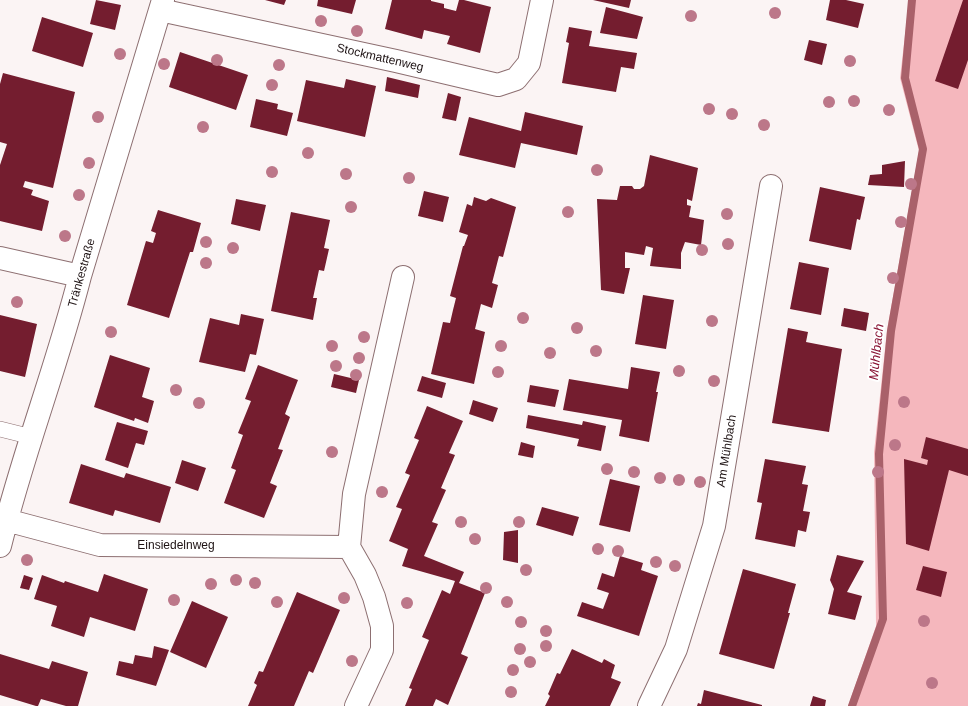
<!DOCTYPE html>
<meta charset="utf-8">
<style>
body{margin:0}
canvas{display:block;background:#fbf4f4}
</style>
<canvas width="968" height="706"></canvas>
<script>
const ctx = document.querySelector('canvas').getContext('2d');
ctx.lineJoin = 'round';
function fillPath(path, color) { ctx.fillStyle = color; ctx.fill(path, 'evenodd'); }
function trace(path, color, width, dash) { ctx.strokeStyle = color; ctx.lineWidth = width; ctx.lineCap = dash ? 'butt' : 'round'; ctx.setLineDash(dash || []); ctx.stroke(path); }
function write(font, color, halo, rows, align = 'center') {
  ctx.font = font + ' Helvetica,sans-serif'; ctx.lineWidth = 4; ctx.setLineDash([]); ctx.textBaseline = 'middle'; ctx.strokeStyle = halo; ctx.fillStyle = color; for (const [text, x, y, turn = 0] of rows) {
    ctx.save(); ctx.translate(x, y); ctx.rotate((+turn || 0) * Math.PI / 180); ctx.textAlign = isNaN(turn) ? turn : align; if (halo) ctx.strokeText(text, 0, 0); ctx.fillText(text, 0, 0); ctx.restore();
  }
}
const green = new Path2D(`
 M909,0h59v706h-120l28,-80 -2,-174 13,-122 32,-179 -19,-73z`);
const stream = new Path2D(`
 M852,706l31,-87 -4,-165 12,-123 32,-182 -18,-71 7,-78`);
const building = new Path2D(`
 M96,0l25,5 -6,25 -25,-6z
 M265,0h21l-2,5z
 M318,0h38l-4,14 -35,-8z
 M392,0h39v1l13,3v4l12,3 3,-11h5l27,7 -11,46 -33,-9 3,-8 -26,-6 -2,9 -37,-10z
 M593,0h38l-2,8z
 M830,0h16l18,4 -6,24 -32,-8z
 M963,0h5v60l-10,29 -23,-8z
 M606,7l37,10 -6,22 -37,-6z
 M42,17l51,16 -10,34 -51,-16z
 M569,27l23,4 -3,15 48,7 -3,16 -13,-2 -5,25 -54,-9 7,-40 -3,-1z
 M809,40l18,4 -5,21 -18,-5z
 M180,52l68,23 -12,35 -67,-23z
 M3,73l72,19 -22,96 -28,-7 -2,6 10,3 -2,5 18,6 -7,30 -42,-10v-56l7,-21 -7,-2v-58z
 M387,77l33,8 -2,13 -33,-7z
 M346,79l30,7 -11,51 -68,-16 9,-41 38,8z
 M448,93l13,4 -5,24 -14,-3z
 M256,99l22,5 -1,5 16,4 -6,23 -37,-9z
 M525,112l58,14 -6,29 -56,-12 -6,25 -56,-13 10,-38 52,14z
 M650,155l48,13 -6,33 -5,-2v6l4,1 -2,11 15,3 -3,25 -16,-3 -4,11v16l-31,-3 3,-18 -7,-2 -2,9 -19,-3v16h5l-6,26 -23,-4 -4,-91 20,1 3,-14h12l2,3h6l4,-3z
 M905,161l-1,26 -36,-2 2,-10 12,-1v-9z
 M820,187l45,10 -5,23 -3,-1 -6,31 -42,-9z
 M424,191l25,6 -6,25 -25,-6z
 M474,197l12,4 5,-3 25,9 -13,50 -4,-1 -7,27 6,2 -6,23 -11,-4 -6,25 10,3 -11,52 -43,-10 12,-52 7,1 3,-13 3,-12 -6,-2 13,-50h1l4,-11 -9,-3 8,-28 5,2z
 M236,199l30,6 -6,26 -29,-7z
 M158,210l43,13 -8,29h-3l-21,66 -42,-13 19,-64 7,2 3,-10 -5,-2z
 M291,212l39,8 -6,28 5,1 -5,22 -5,-1 -6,28h4l-4,22 -42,-9z
 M799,262l30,6 -8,47 -31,-6z
 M643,295l31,5 -8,49 -31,-5z
 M844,308l25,5 -3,18 -25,-5z
 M241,314l23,5 -8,36 -6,-1 -5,18 -46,-10 11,-44 29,7z
 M0,315l37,9 -12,53 -25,-6z
 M788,328l20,4 -2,10 36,7 -13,83 -57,-9z
 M110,355l40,13 -8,29 12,4 -6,22 -13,-5 -1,3 -40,-14z
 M258,365l40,15 -13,34 5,3 -12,32 5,1 -13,33 7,3 -13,32 -40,-15 12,-33 -5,-2 12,-33 -5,-2 13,-32 -6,-2z
 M631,367l29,5 -4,20h2l-9,50 -30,-6 3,-16 -59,-10 6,-31 59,10z
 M334,374l25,6 -3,13 -25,-6z
 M422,376l24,7 -4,15 -25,-7z
 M530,385l29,5 -4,17 -28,-5z
 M473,400l25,8 -5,14 -24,-8z
 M427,406l36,15 -14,32 6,2 -14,33 5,2 -14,32 6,2 -14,32 40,16 -5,11 26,10 -24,61 7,3 -20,48 -12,-6 -3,7h-28l7,-17 -3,-1 20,-48 -7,-3 20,-47 8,4 5,-13 -53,-15 6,-17 -19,-8 13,-32 -6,-2 14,-32 -5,-2 14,-33 -5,-2z
 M528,415l54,10 1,-4 23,5 -5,25 -24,-5 2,-7 -53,-11z
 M117,422l31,9 -4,14 -8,-2 -8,25 -23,-8z
 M926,437l42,12v27l-19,-6 -20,81 -23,-7 -2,-85 23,6 1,-5 -7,-2z
 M521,442l14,4 -2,12 -15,-3z
 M765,459l41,7 -4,18 6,1 -5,26 7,1 -4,20 -8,-2 -3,17 -40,-8 7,-36 -5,-1z
 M182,460l24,8 -8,23 -23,-8z
 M81,464l43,14 2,-5 45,14 -11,36 -45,-13 -2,6 -44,-13z
 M610,479l30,7 -10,46 -31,-7z
 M542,507l37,10 -6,19 -37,-11z
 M518,530v33l-15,-3 1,-28z
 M837,555l27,6 -17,31 15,4 -7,24 -27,-6 6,-25 -4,-9z
 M620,556l23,7 -2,7 17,6 -19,60 -62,-20 5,-14 21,7 6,-16 -12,-4 5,-16 12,4z
 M923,566l24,6 -6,25 -25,-7z
 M743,569l53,15 -8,29h2l-16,56 -55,-15z
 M104,574l44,15 -13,42 -45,-14 -6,20 -33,-11 6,-20 -23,-7 8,-24 22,8 1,-2 33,11z
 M24,575l9,3 -4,12 -9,-2z
 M297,592l43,18 -27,63 -4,-2 -15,35h-46l9,-21 -3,-2 5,-12 4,1z
 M192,601l36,16 -22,51 -36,-16z
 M154,646l15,4 -13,36 -40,-11 3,-14 14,3 2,-9 17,3z
 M572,649l30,14 2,-4 11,6 -4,13 10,4 -11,24h-65l5,-10 -2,-2 9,-21 3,1z
 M0,654l49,15 3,-8 36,11 -10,34h-12l-25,-7 -3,7h-2l-36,-11z
 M704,690l58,15v1h-65l1,-3 3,1z
 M813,696l13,4 -1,6h-15z`);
const lane = new Path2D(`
 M0,429l32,8`);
const street = new Path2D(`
 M160,10l236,51 102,24 18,-6 13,-16 13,-63
 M0,258l80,18
 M6,520l94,25 249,2
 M0,546c22,-91 57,-179 80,-270l83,-276
 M356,706l26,-56v-24l-8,-29 -9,-22 -16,-28 5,-53 49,-217
 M649,706l27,-57 38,-123 57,-340`);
const trees = [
 [775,13],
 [691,16],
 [321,21],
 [357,31],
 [120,54],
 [217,60],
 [850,61],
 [164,64],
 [279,65],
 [272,85],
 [854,101],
 [829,102],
 [709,109],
 [889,110],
 [732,114],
 [98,117],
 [764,125],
 [203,127],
 [308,153],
 [89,163],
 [597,170],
 [272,172],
 [346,174],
 [409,178],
 [911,184],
 [79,195],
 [351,207],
 [568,212],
 [727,214],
 [901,222],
 [65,236],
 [206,242],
 [728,244],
 [233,248],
 [702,250],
 [206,263],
 [893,278],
 [17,302],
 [523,318],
 [712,321],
 [577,328],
 [111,332],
 [364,337],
 [332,346],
 [501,346],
 [596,351],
 [550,353],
 [359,358],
 [336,366],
 [679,371],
 [498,372],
 [356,375],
 [714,381],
 [176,390],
 [904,402],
 [199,403],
 [895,445],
 [332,452],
 [607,469],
 [634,472],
 [878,472],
 [660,478],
 [679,480],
 [700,482],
 [382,492],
 [461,522],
 [519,522],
 [475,539],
 [598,549],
 [618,551],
 [27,560],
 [656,562],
 [675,566],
 [526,570],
 [236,580],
 [255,583],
 [211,584],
 [486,588],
 [344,598],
 [174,600],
 [277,602],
 [507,602],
 [407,603],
 [924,621],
 [521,622],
 [546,631],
 [546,646],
 [520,649],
 [352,661],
 [530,662],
 [513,670],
 [932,683],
 [511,692]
];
const streetNames = [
 ["Stockmattenweg",380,58,13],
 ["Tränkestraße",82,273,-74],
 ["Am Mühlbach",727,451,-81],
 ["Einsiedelnweg",176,546]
];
const waterNames = [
 ["Mühlbach",877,352,-84]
];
fillPath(green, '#f5b7bd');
trace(stream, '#a9616a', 8);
fillPath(building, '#741d2f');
trace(lane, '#8d6f71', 16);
trace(street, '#8d6f71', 24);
trace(lane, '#fff', 15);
trace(street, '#fff', 22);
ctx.fillStyle = '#bc7789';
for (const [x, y] of trees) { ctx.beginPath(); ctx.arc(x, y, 6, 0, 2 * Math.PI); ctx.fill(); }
write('12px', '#1d1213', '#fff', streetNames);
write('italic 13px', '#891333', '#fff', waterNames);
</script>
